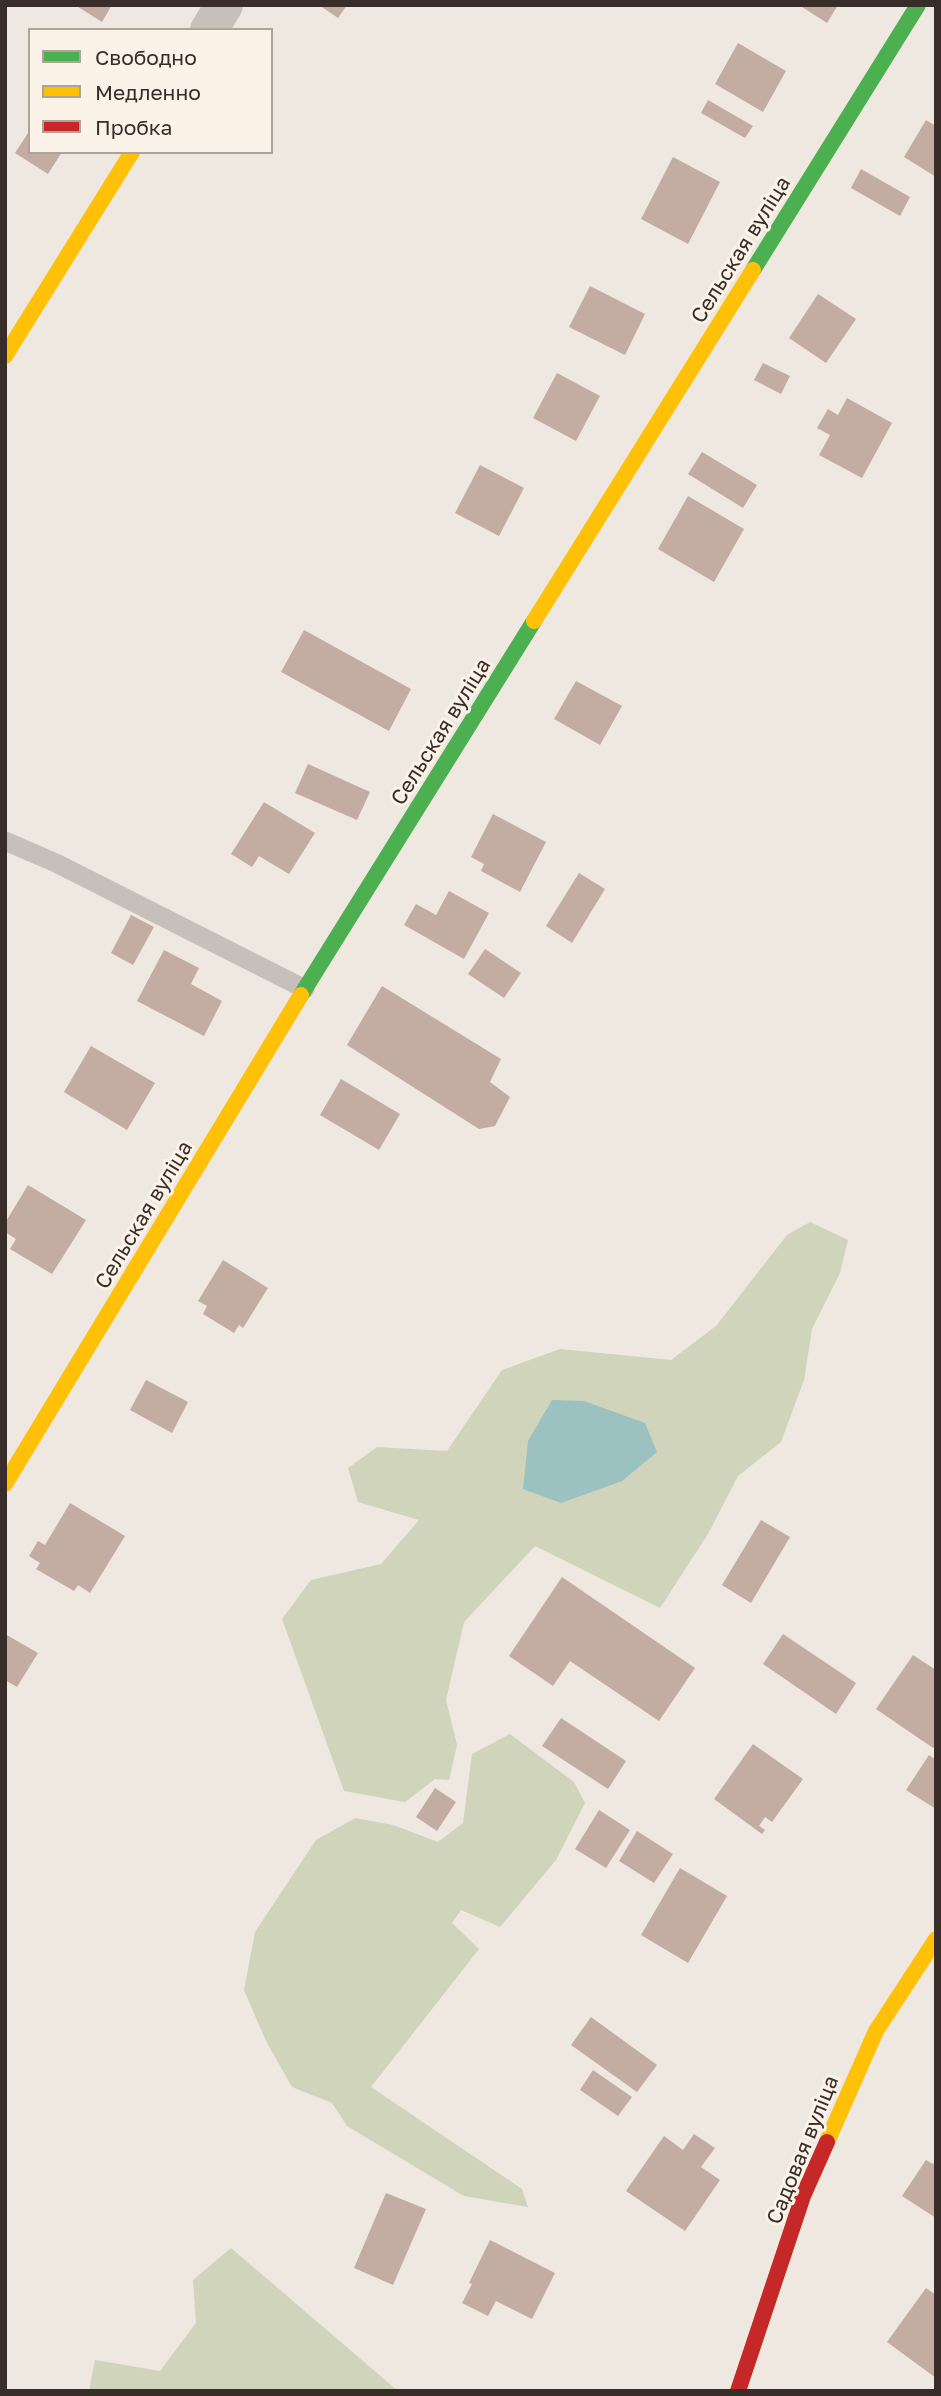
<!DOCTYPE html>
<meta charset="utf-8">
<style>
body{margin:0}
#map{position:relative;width:941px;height:2396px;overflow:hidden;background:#eee8e1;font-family:"Golos Text",sans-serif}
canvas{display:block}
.frame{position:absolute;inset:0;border:7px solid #382d28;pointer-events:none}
.legend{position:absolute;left:28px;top:28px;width:245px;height:126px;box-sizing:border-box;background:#fbf2e8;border:2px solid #ada39b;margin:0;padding:9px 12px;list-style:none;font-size:21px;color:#382d28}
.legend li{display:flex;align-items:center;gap:14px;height:35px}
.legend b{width:35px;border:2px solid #ada39b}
</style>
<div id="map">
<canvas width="941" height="2396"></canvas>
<div class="frame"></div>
<ul class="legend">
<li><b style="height:9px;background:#4caf50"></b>Свободно</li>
<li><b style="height:9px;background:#ffc107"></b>Медленно</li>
<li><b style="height:9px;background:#c62828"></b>Пробка</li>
</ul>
</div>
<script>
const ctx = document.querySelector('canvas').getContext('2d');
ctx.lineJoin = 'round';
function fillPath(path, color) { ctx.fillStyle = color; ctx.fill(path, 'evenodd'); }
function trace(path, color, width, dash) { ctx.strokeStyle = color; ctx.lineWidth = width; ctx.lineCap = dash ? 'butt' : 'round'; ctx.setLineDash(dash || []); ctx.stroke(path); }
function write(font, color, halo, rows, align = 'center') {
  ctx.font = font + ' "Golos Text",sans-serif'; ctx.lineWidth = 6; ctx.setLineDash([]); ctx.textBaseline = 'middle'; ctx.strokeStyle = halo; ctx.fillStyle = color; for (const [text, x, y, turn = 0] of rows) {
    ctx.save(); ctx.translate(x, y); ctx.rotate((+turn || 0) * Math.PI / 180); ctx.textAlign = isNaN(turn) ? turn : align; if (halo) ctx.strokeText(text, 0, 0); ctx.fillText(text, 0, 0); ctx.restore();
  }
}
const green = new Path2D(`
 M810,1222l38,18 -8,33 -28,56 -8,51 -23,62 -43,34 -30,58 -48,74 -125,-62 -71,76 -18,78 11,45 -8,35 -14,-1 -30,23 -61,-11 -62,-172 29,-39 70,-16 38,-44 -61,-18 -10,-34 29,-21 70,4 55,-81 58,-21 111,11 45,-34 71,-91z
 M510,1734l64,48 11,21 -29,57 -56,67 -39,-17 -9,13 27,26 -108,138 151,102 6,18 -64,-11 -117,-70 -15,-23 -40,-16 -26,-46 -22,-51 11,-58 61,-92 39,-22 38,7 45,17 25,-19 9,-69z
 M231,2248l167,143h-309l6,-31 65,11 36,-48 -3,-43z`);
const water = new Path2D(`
 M552,1400l32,1 61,22 12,29 -35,29 -61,22 -38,-14 5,-48z`);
const building = new Path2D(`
 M75,5h37l-10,17z
 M319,5h28l-9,13z
 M799,5h39l-11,18z
 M738,43l48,28 -23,41 -48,-28z
 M708,100l45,26 -8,12 -44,-25z
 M926,120l10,6v51l-32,-20z
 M30,130v22h32l-14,22 -33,-21z
 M673,157l47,25 -32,62 -47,-25z
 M861,169l49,28 -10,19 -49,-28z
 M590,286l55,28 -20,41 -56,-28z
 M818,294l38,25 -30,44 -37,-25z
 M763,363l27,13 -9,18 -27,-14z
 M557,373l43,23 -24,45 -43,-23z
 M847,398l45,25 -30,55 -43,-23 11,-20 -13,-7 11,-19 10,6z
 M702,452l55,33 -14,23 -55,-34z
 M480,465l44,23 -25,48 -44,-23z
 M688,496l56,33 -30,53 -56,-33z
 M304,630l107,59 -22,42 -108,-59z
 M576,681l46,25 -22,39 -46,-26z
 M308,764l62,28 -13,28 -62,-27z
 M264,802l51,31 -26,41 -30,-18 -7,11 -21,-13z
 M493,814l53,28 -26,50 -39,-21 3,-7 -13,-7z
 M579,873l26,16 -33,54 -26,-17z
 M449,891l40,22 -25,46 -60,-34 12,-21 20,11z
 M131,915l23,12 -21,38 -22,-12z
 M485,949l36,24 -17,25 -36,-24z
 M164,950l35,18 -8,16 31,17 -18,35 -67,-35z
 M382,986l119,73 -11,23 20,15 -15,29 -16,3 -132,-84z
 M91,1046l64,37 -28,47 -63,-38z
 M341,1079l59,35 -21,36 -59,-35z
 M28,1185l58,35 -34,54 -42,-25 6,-10 -11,-7v-9z
 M223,1260l45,28 -25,40 -4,-3 -5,8 -31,-19 4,-8 -9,-5z
 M146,1380l42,22 -16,31 -42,-23z
 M70,1503l55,33 -35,57 -12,-8 -4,6 -38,-22 4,-6 -11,-7 9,-15 7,4z
 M761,1520l29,17 -39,66 -29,-18z
 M562,1577l133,91 -36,53 -89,-60 -17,25 -44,-30z
 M5,1634l33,19 -21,34 -12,-7z
 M783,1634l73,49 -20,31 -73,-50z
 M913,1655l23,15v74l-3,4 -57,-39z
 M561,1718l65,43 -18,28 -66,-43z
 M753,1744l50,35 -31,43 -7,-5 -6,9 6,4 -3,4 -48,-35z
 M929,1755l7,5v49l-30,-19z
 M435,1788l21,14 -19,29 -21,-14z
 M599,1810l31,20 -24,38 -31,-19z
 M637,1831l36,23 -19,29 -35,-22z
 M680,1868l47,28 -39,67 -47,-28z
 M591,2017l66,48 -20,27 -66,-47z
 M593,2070l39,27 -14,19 -38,-26z
 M694,2134l21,14 -14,19 19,13 -35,51 -59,-40 38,-55 19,14z
 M926,2160l7,4 3,-4v58l-34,-22z
 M386,2193l40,16 -33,76 -39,-17z
 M490,2240l65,33 -23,46 -36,-18 -8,15 -26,-13 10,-19 -3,-1z
 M926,2288l10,7v83l-49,-36z`);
const lane = new Path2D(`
 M5,841l51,22 249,126`);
const street = new Path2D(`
 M209,30l15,-25`);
const fast = new Path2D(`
 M753,270l165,-265
 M301,995l233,-374`);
const slow = new Path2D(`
 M5,356l127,-204
 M534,621l219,-351
 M5,1484l296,-489
 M827,2142l49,-111 60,-92`);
const jam = new Path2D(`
 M738,2391l65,-195 24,-54`);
const streetNames = [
 ["Сельская вуліца",741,250,-58],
 ["Сельская вуліца",441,732,-58],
 ["Сельская вуліца",144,1215,-59],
 ["Садовая вуліца",803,2150,-68]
];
fillPath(green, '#cfd4ba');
fillPath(water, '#9bc1c1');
fillPath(building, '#c3aca1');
trace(lane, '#c7c0ba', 19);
trace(street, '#c7c0ba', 38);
trace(fast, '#4caf50', 16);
trace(slow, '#ffc107', 16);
trace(jam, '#c62828', 16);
write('21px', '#382d28', '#fbf2e8', streetNames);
</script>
